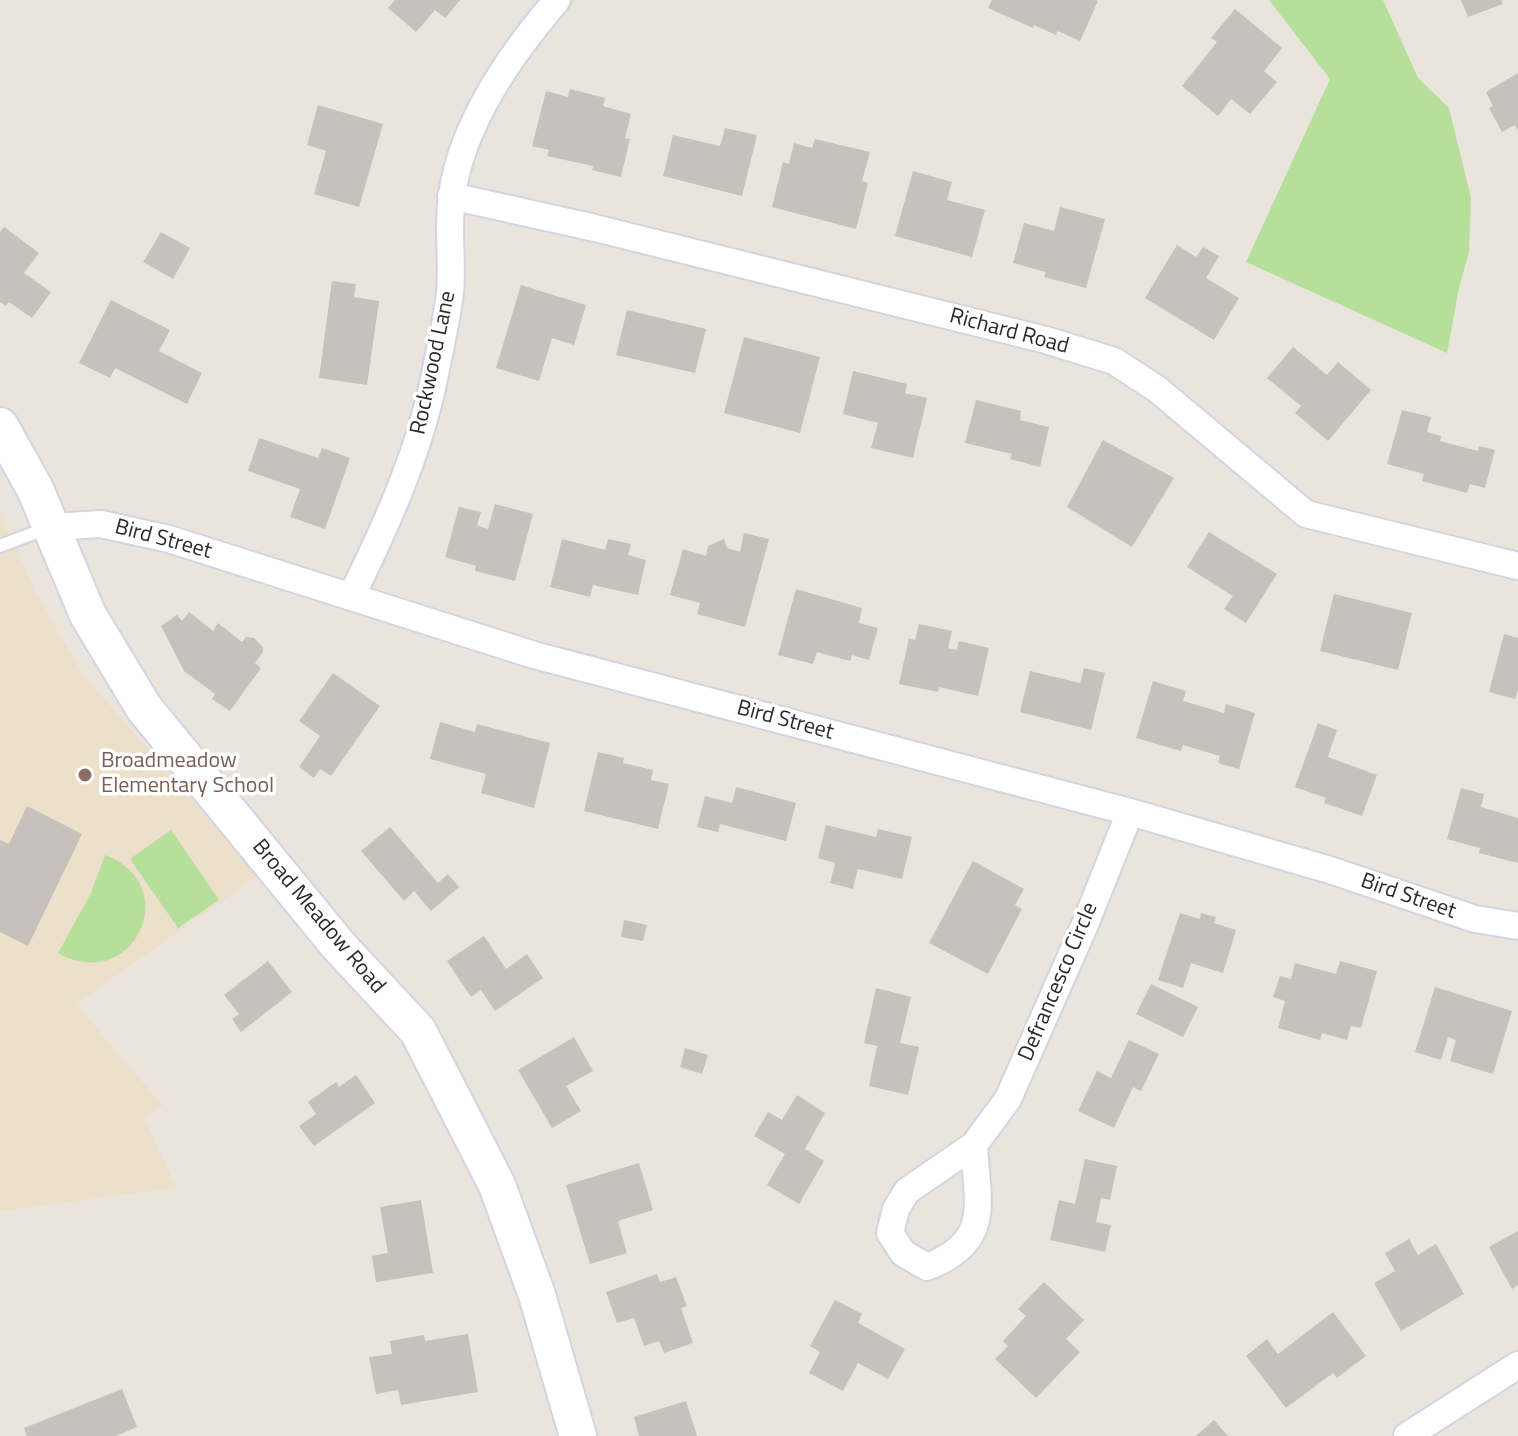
<!DOCTYPE html>
<style>
body{margin:0}
canvas{display:block;background:#ebe4dc}
</style>
<canvas width="1518" height="1436"></canvas>
<script>
const ctx = document.querySelector('canvas').getContext('2d');
ctx.lineJoin = 'round';
function fillPath(path, color) { ctx.fillStyle = color; ctx.fill(path, 'evenodd'); }
function trace(path, color, width, dash) { ctx.strokeStyle = color; ctx.lineWidth = width; ctx.lineCap = dash ? 'butt' : 'round'; ctx.setLineDash(dash || []); ctx.stroke(path); }
function write(font, color, halo, rows, align = 'center') {
  ctx.font = font + ' "Titillium Web",sans-serif'; ctx.lineWidth = 7; ctx.setLineDash([]); ctx.textBaseline = 'middle'; ctx.strokeStyle = halo; ctx.fillStyle = color; for (const [text, x, y, turn = 0] of rows) {
    ctx.save(); ctx.translate(x, y); ctx.rotate((+turn || 0) * Math.PI / 180); ctx.textAlign = isNaN(turn) ? turn : align; if (halo) ctx.strokeText(text, 0, 0); ctx.fillText(text, 0, 0); ctx.restore();
  }
}
const education = new Path2D(`
 M0,514l37,80 45,79 175,203 -181,128 87,102 -19,12 33,70 -177,23z`);
const green = new Path2D(`
 M1269,0h114l35,78 31,30 22,90 -2,54 -10,36 -12,65 -201,-91 84,-183z
 M171,830l48,70 -41,28 -48,-69z
 M105,855c80,30 29,140 -47,98l33,-60z`);
const building = new Path2D(`
 M395,0h65l-15,18 -10,-8 -19,22 -28,-24z
 M992,0h103l3,1 -18,40 -22,-10 -2,4 -22,-10 -1,3 -45,-20z
 M1461,0h40l2,4 -35,13z
 M1235,9l47,39 -18,23 13,11 -27,32 -19,-15 -13,17 -36,-30 35,-44 -6,-4z
 M1518,73v58l-3,-6 -13,7 -13,-24 4,-2 -7,-14z
 M570,89l35,9 -2,8 28,8 -6,24 5,1 -9,38 -29,-7 1,-4 -46,-10 2,-6 -17,-4 14,-55 22,6z
 M318,105l65,19 -24,83 -45,-13 12,-43 -19,-6z
 M725,128l32,7 -15,61 -79,-20 10,-41 47,11z
 M815,139l55,13 -8,29 6,2 -12,46 -84,-22 11,-45 6,2 5,-21 18,5z
 M913,171l39,11 -5,18 38,10 -13,47 -77,-21z
 M1060,207l45,12 -19,69 -42,-11 2,-5 -33,-9 11,-40 30,8z
 M4,227l35,26 -15,20 27,19 -19,26 -23,-16 -3,4 -6,-4v-70z
 M161,232l29,16 -17,31 -30,-17z
 M1177,245l19,12 7,-10 16,9 -13,22 33,20 -25,42 -69,-42z
 M332,281l24,3 -2,13 25,4 -12,84 -48,-7z
 M521,285l65,20 -12,40 -22,-7 -13,43 -43,-13z
 M111,300l59,30 -11,21 43,22 -15,31 -72,-36 -5,10 -31,-15z
 M627,310l79,19 -11,44 -79,-18z
 M744,337l76,20 -20,76 -76,-20z
 M1293,347l34,28 11,-13 33,28 -43,51 -33,-28 6,-7 -34,-28z
 M853,371l54,13 -2,9 22,5 -14,60 -42,-10 7,-25 -35,-9z
 M976,400l45,11 -1,9 29,7 -9,40 -30,-8 2,-5 -47,-11z
 M1402,410l29,7 -4,15 14,4 -1,5 38,10 1,-5 16,4 -10,38 -15,-4 -3,9 -45,-12 2,-7 -37,-10z
 M259,438l59,20 4,-10 28,10 -25,71 -35,-12 10,-28 -52,-18z
 M1103,440l71,38 -42,69 -65,-40z
 M495,504l38,10 -18,67 -40,-10 1,-5 -31,-9 14,-50 22,5 -4,13 11,4z
 M1209,532l68,42 -31,49 -22,-14 9,-13 -46,-29z
 M744,533l25,6 -24,88 -48,-13 3,-11 -30,-8 13,-46 23,7 2,-10 16,-7 3,9 13,4z
 M562,539l43,11 3,-11 23,5 -3,11 18,5 -8,35 -45,-10 -3,12 -40,-10z
 M796,589l66,19 -3,15 19,5 -9,32 -17,-5 -2,6 -33,-9 -4,12 -35,-9z
 M1334,594l78,19 -14,57 -78,-19z
 M189,612l24,19 5,-8 24,19 4,-5 8,1 9,9v5l-8,11 6,5 -31,43 -18,-12 3,-5 -31,-23 -23,-45 16,-11 5,6z
 M919,624l33,7 -4,17 9,2 2,-9 30,7 -11,48 -39,-9 -1,5 -39,-8 10,-46 6,2z
 M1504,634l14,4v52l-3,9 -26,-7z
 M1084,668l21,5 -14,57 -71,-18 10,-41 50,12z
 M333,673l47,33 -49,70 -11,-7 -6,9 -15,-11 21,-31 -21,-15z
 M1153,681l33,10 -3,10 41,12 2,-9 29,9 -16,56 -21,-6 2,-7 -37,-11 -2,6 -45,-13z
 M440,722l35,10 2,-8 73,19 -16,65 -53,-15 5,-19 -56,-15z
 M1318,723l19,7 -9,27 49,18 -15,41 -38,-13 2,-5 -31,-11z
 M598,752l26,6 -1,5 30,7 -2,10 18,4 -11,45 -74,-18z
 M736,787l60,16 -10,38 -66,-17 -2,8 -21,-5 8,-31 27,7z
 M1461,788l23,6 -3,13 37,11v45l-39,-10 1,-5 -33,-9z
 M27,806l55,28 -54,112 -28,-14v-92l9,4z
 M826,825l50,12 2,-8 34,8 -10,42 -44,-10 -5,20 -23,-6 5,-20 -17,-5z
 M390,827l48,56 10,-9 11,13 -28,24 -17,-20 -10,10 -43,-50z
 M973,861l51,28 -9,16 7,4 -34,65 -59,-31z
 M1180,913l20,6 1,-6 15,4 -2,6 22,7 -13,43 -32,-10 -8,25 -25,-8z
 M624,920l23,5 -4,16 -22,-4z
 M484,936l22,33 21,-15 16,24 -48,33 -14,-21 -10,7 -24,-36z
 M268,961l24,31 -51,40 -9,-13 7,-5 -15,-19z
 M1340,961l37,10 -16,57 -10,-2 -4,14 -25,-7 -2,7 -42,-12 7,-27 -12,-4 7,-21 11,3 4,-16 41,11z
 M1151,984l47,23 -15,30 -47,-23z
 M1435,987l77,24 -19,63 -43,-13 6,-21 -8,-3 -7,23 -26,-8z
 M876,988l35,9 -11,46 19,4 -11,48 -39,-9 8,-40 -13,-3z
 M574,1037l19,34 -27,15 15,25 -29,17 -34,-58z
 M1129,1040l30,14 -18,37 -8,-4 -19,41 -36,-17 19,-40 14,7z
 M685,1048l23,7 -6,19 -22,-7z
 M356,1075l19,28 -61,43 -15,-20 17,-12 -8,-12 28,-20 3,5z
 M797,1095l28,18 -20,36 19,12 -25,43 -32,-19 18,-31 -31,-18 14,-24 14,8z
 M1085,1159l32,7 -7,34 -9,-2 -5,24 15,3 -6,27 -55,-12 9,-40 16,4z
 M639,1163l14,47 -35,11 9,32 -37,11 -24,-79z
 M421,1200l12,73 -57,9 -4,-26 16,-3 -8,-46z
 M1518,1231v54l-6,4 -23,-42z
 M1409,1239l9,16 18,-11 28,50 -63,37 -27,-48 21,-12 -10,-18z
 M657,1274l3,8 16,-5 11,29 -6,2 12,35 -29,10 -5,-12 -15,5 -10,-28 -17,5 -11,-31z
 M1044,1282l40,38 -18,19 14,13 -44,46 -41,-39 13,-13 -5,-5 23,-25 -8,-7z
 M835,1300l27,14 -4,9 47,26 -17,30 -30,-16 -15,28 -34,-18 11,-21 -10,-6z
 M1333,1312l33,44 -29,22 -4,-5 -47,35 -40,-52 21,-17 11,15z
 M468,1334l10,58 -77,13 -3,-15 -22,4 -7,-37 23,-3 -2,-13 34,-6 1,6z
 M122,1389l15,38 -21,9h-89l-3,-8z
 M686,1401l11,35h-58l-5,-19z
 M1214,1420l14,16h-32z`);
const lane = new Path2D(`
 M0,546l50,-19`);
const street = new Path2D(`
 M451,196l144,32 451,112 68,21 43,28 149,125 212,52
 M51,527l50,-3 68,15 365,116 596,157 200,58 145,49 43,7
 M351,597c37,-75 71,-150 86,-233 5,-23 10,-48 13,-71 3,-32 -3,-66 2,-98 10,-72 59,-141 105,-195
 M974,1145l-67,46 -11,18 -6,24 13,20 24,14c66,-26 50,-63 47,-122l34,-46 78,-177 44,-110
 M1407,1436l111,-71`);
const secondary = new Path2D(`
 M0,426l35,63 53,126 56,93 194,237 80,86 79,154 40,110 41,141`);
const markers = [
 [85,775,8,"#8d6e63"]
];
const streetNames = [
 ["Richard Road",1009,332,15],
 ["Rockwood Lane",434,363,-78],
 ["Bird Street",163,540,15],
 ["Bird Street",785,721,15],
 ["Bird Street",1408,897,19],
 ["Broad Meadow Road",318,917,50],
 ["Defrancesco Circle",1059,982,-67]
];
const educationNames = [
 ["Broadmeadow",101,762],
 ["Elementary School",101,787]
];
fillPath(education, '#ece0cb');
fillPath(green, '#b5df9a');
fillPath(building, '#c6c1bb');
trace(lane, '#d1d5e1', 16);
trace(street, '#d1d5e1', 30);
trace(secondary, '#d1d5e1', 40);
trace(lane, '#fff', 12);
trace(street, '#fff', 26);
trace(secondary, '#fff', 36);
for (const [x, y, r, color] of markers) { const dot = new Path2D(); dot.arc(x, y, r, 0, 2 * Math.PI); ctx.fillStyle = color; ctx.fill(dot); trace(dot, '#fff', 3); }
write('22px', '#292929', '#fff', streetNames);
write('22px', '#785e54', '#fff', educationNames, 'left');
</script>
